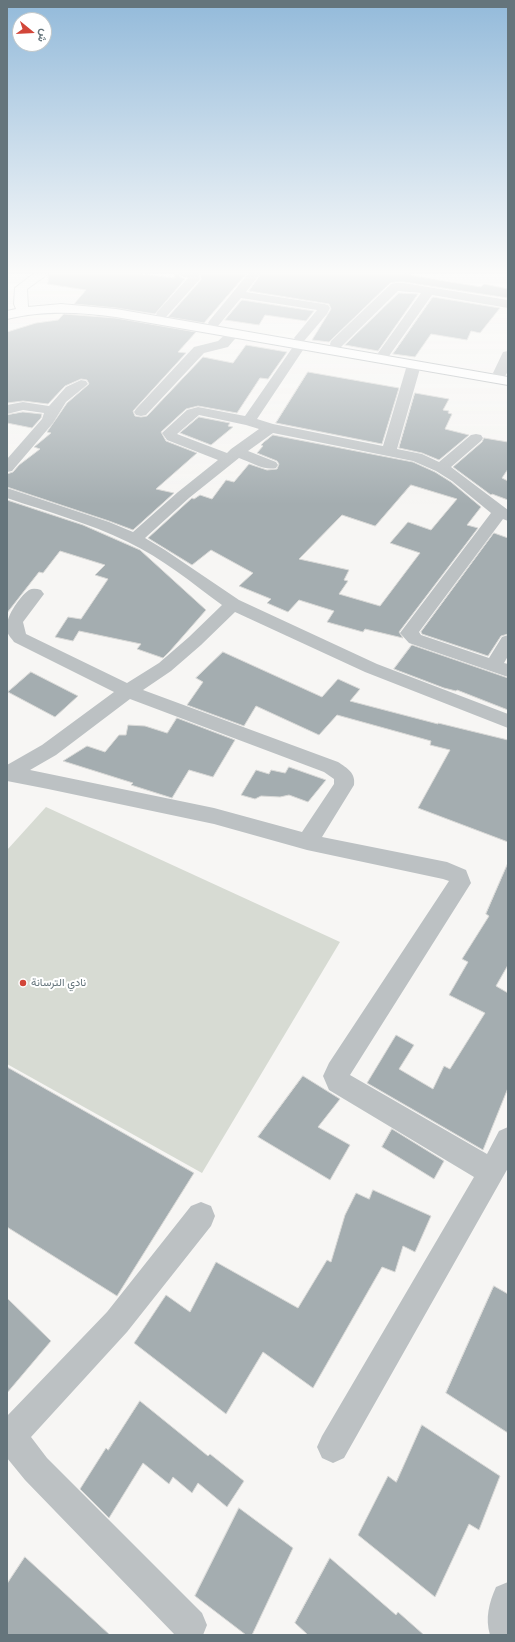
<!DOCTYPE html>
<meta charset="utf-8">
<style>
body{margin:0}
#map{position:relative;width:515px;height:1642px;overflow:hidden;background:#f7f6f4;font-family:Figtree,Vazirmatn,sans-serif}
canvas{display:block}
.frame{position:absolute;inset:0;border:8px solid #65757c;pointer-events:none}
.north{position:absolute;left:12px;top:12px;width:40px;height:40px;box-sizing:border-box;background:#fff;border:1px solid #c1c8cb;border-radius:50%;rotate:108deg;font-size:11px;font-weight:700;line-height:16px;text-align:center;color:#65757c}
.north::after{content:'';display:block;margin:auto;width:14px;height:18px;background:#d24639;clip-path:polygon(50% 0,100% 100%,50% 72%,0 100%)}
</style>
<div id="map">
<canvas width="515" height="1642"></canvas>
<div class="frame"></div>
<div class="north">ش</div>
</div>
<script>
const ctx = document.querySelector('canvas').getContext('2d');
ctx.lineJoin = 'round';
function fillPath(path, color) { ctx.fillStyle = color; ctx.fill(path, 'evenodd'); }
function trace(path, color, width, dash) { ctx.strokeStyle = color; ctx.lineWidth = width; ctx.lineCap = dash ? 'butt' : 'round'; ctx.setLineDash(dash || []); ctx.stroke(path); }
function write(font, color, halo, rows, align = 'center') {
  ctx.font = font + ' Figtree,Vazirmatn,sans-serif'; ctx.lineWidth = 4; ctx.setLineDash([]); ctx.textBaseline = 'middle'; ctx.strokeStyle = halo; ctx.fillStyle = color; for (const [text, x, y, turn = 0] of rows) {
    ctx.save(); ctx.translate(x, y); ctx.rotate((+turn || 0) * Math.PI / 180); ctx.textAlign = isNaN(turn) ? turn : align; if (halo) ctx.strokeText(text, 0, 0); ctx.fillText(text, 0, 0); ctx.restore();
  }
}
const green = new Path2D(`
 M46,807l294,135 -138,231 -195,-109v-214z`);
const building = new Path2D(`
 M49,274h87l39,4v-4h3l2,3 5,2 -30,35 -39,-6 -42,-4 12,-14 -38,-6z
 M201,274h45l-42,49 -36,-6 33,-37z
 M261,274h141l79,13 3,-3 24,5v9l-104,-16h-9l-5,1 -61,59 -17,-2 19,-31 -2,-5 -80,-13z
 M399,293l19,1 -40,57 -33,-6z
 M433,297l67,11 -20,25 -9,-2 -4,9 -36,-6 -16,23 -22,-3z
 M242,300l72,11 -8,10 -41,-6 -6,10 -34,-5z
 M64,314l52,4 80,14 -18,20 8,1 -53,58 2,5 6,1 6,-1 56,-59 30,6 13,-18 41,7 -19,27 -8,-1 -23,35 -39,-7 -12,3 -25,23 5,9 31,12 -41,36 18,4 -41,37 -24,-9 -102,-34v-13l6,-2 6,-7 21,-16 -6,-2 17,-14 -4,-1 20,-29 22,-19 -2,-4 -6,-1 -16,7 -17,18 -25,-3 -16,2v-71l29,-9 22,-3z
 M308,372l91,16 -17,56 -106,-21z
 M415,393l34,6 -6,11 6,1 -1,2 4,1 -7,15 24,6 -30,25 -17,-7 -23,-5z
 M23,412l19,2 -1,4 -9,10 -25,-5v-8z
 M199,417l31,6 -2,3 5,1 -22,18 -31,-12z
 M273,435l140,27 22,10 16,10 30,25 -14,18 11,3 -79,104 4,6 -38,-9 -2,3 -36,-10 7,-11 -35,-11 -11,12 -21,-9 4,-4 -32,-13 14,-13 -42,-23 -19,15 -44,-27 44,-40 2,1 6,-4 12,4 14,-19 8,2 15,-18 18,6 10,-1 2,-5 -2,-3 -20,-8 6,-7 -2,-1 3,-3zM411,485l46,14 -26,31 -23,-8 -18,21 30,10 -40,53 -41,-12 9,-13 -4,-1 5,-10 -50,-11 43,-44 33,11z
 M484,438l24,4v27l-6,9 6,3v19l-16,-6 -1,1 -38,-28 29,-25z
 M7,500l76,25 57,25 66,60 -36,41 -7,7 -26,-9 4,-5 -62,-13 -6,10 -18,-4 13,-20 13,2 27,-40 -13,-4 10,-10 -45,-14 -17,22 -4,-1 -32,41z
 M494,533l14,5v96l-7,2 -13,20 -66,-22 -1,-2z
 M412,645l96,33v32l-51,-20 -1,1 -12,-3 -50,-19z
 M223,652l99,45 16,-18 22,10 -10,12 88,23v-1l70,17v102l-90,-34 32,-58 -20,-5 1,-4 -94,-26 -18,20 -63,-29 -12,20 -57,-21 16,-23 -7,-4z
 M31,672l47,24 -23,21 -47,-25z
 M177,718l58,22 -22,37 -24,-7 -17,28 -41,-13 2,-2 -70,-22 24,-15 18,6 14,-17h7l2,-10 17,1 22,7z
 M289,767l37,13 -18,22 -19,-7 -9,2 -19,-1 -6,3 -14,-4 15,-25 13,4 2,-4 14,3z
 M508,863v102l-12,21 12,7v95l-25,62 -116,-67 29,-48 18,10 -15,24 34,20 11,-23 6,3 35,-56 -36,-18 19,-33 -6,-3 27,-43 -3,-2z
 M7,1067l187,106 -77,123 -110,-69z
 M303,1076l37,23 -22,28 32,18 -20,35 -72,-43z
 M392,1129l52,32 -10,18 -52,-32z
 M373,1190l58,26 -16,36 -12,-6 -8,26 -13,-5 -69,121 -50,-36 -37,62 -92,-71 32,-48 24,17 26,-50 82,46 29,-48 4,2 14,-47 11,-22 13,6z
 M494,1286l14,8v139l-62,-40z
 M7,1298l44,43 -44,52z
 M140,1401l68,55 2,-2 34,27 -17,26 -29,-24 -6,10 -19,-16 -4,7 -26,-21 -34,55 -29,-29 26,-41 2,2z
 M422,1425l78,51 -21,54 -10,-6 -34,73 -77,-62 30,-59 8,6z
 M239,1508l54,40 -41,87h-6l-51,-39z
 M25,1557l85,78h-103v-51z
 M330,1558l66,57 2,-3 26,23h-116l-13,-12z`);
const minor = new Path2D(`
 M179,274h20l1,5 -34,38h-8l-2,-3 2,-3 30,-33 -7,-2z
 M248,274h12l-14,18 78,12 4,1 2,3 -3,6 -23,27 3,3 -50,75 16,5 110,22 24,-81 2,-3h10l2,3 -24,84 25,5 17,8 32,-27 5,-1 5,1 2,3 -2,3 -30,26 57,43v11l-5,-2 -84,113 2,3 68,23 13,-21 6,-2v21l-4,7 4,1v13l-99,-34 -9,-10 91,-120 -39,-32 -16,-10 -23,-10 -140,-28 -25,18 28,11 2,3 -2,3c-11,3 -26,-6 -37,-10l-50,40 -44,40 20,12 74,50 138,64 131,50v14l-143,-56 -130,-60 -34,33 -30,26 -28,19 195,72c9,6 18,11 16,23l-32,52 125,25 19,8 5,13 -121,192 137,79 12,-23 9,-4v41l-164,290 -11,5 -11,-5 -5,-11 5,-11 152,-259 -145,-87 -6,-14 6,-13 120,-182 -6,-2 -136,-29 -93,-26 -166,-35 -41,-8v-16l35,-20 72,-53 -100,-50c-2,-3 -6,-7 -7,-11 -3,-12 12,-34 22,-41 4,-2 8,-1 12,0l3,4 -21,28 3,12 101,49 32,-20 30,-26 33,-32c-30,-22 -60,-47 -94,-63 -39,-19 -80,-30 -121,-44v-10l102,34 24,10 45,-40 40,-32 -51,-20 -5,-7 25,-23 11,-3 47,9 52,-75 -3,-3 23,-28 -76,-12 -23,28h-8l-2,-3 2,-3zM199,415l47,10 13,4 -28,20 -4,4 -50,-19zM130,699l194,73 10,7v5l-32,48 -88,-24 -184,-38 26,-15z
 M395,283h9l104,17v8l-76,-13 -43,61h-10l-1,-3 43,-60 -23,-2 -57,56h-10l-1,-3 1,-3 60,-57z
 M234,329l4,1 2,3 -12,14 -24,6 -58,62 -5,1 -5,-1 -2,-3 2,-3 58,-62 24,-6 12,-11z
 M508,351l-1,22 -2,3h-10l-2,-3 10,-21z
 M81,380l5,1 2,3 -22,18 -13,21 -41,48 -5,1v-13l35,-40 2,-6 -21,-3 -16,4v-9l16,-3 26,4 17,-19z
 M201,1202l10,4 4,10 -4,10 -84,106 -96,105 16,21 155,155 5,12 -4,10h-28l-150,-155 -18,-22v-42l100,-104 84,-106z
 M508,1582v53h-18c-5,-17 -1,-32 6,-48z`);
const secondary = new Path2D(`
 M33,274h15l-21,15 1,18 33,-3 55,5 392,68v8l-392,-68c-37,-5 -72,-7 -109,2v-8l9,-2 -2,-5 1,-16z`);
const markers = [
 [23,983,4,"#d24639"]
];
const poiNames = [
 ["نادي الترسانة",31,983]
];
fillPath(green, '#d7dbd3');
fillPath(building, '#a4adb0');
trace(building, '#d8d8d6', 1);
trace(secondary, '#b1b7ba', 2);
fillPath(minor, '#bcc1c3');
fillPath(secondary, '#fff');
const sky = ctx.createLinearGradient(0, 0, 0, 504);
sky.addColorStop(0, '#93bada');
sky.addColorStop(0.54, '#fbfbfa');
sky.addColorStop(1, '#fbfbfa00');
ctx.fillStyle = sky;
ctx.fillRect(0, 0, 515, 504);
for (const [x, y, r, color] of markers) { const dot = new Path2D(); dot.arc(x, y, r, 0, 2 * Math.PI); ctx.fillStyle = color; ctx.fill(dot); trace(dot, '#fff', 1.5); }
write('11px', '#65757c', '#fff', poiNames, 'left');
</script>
